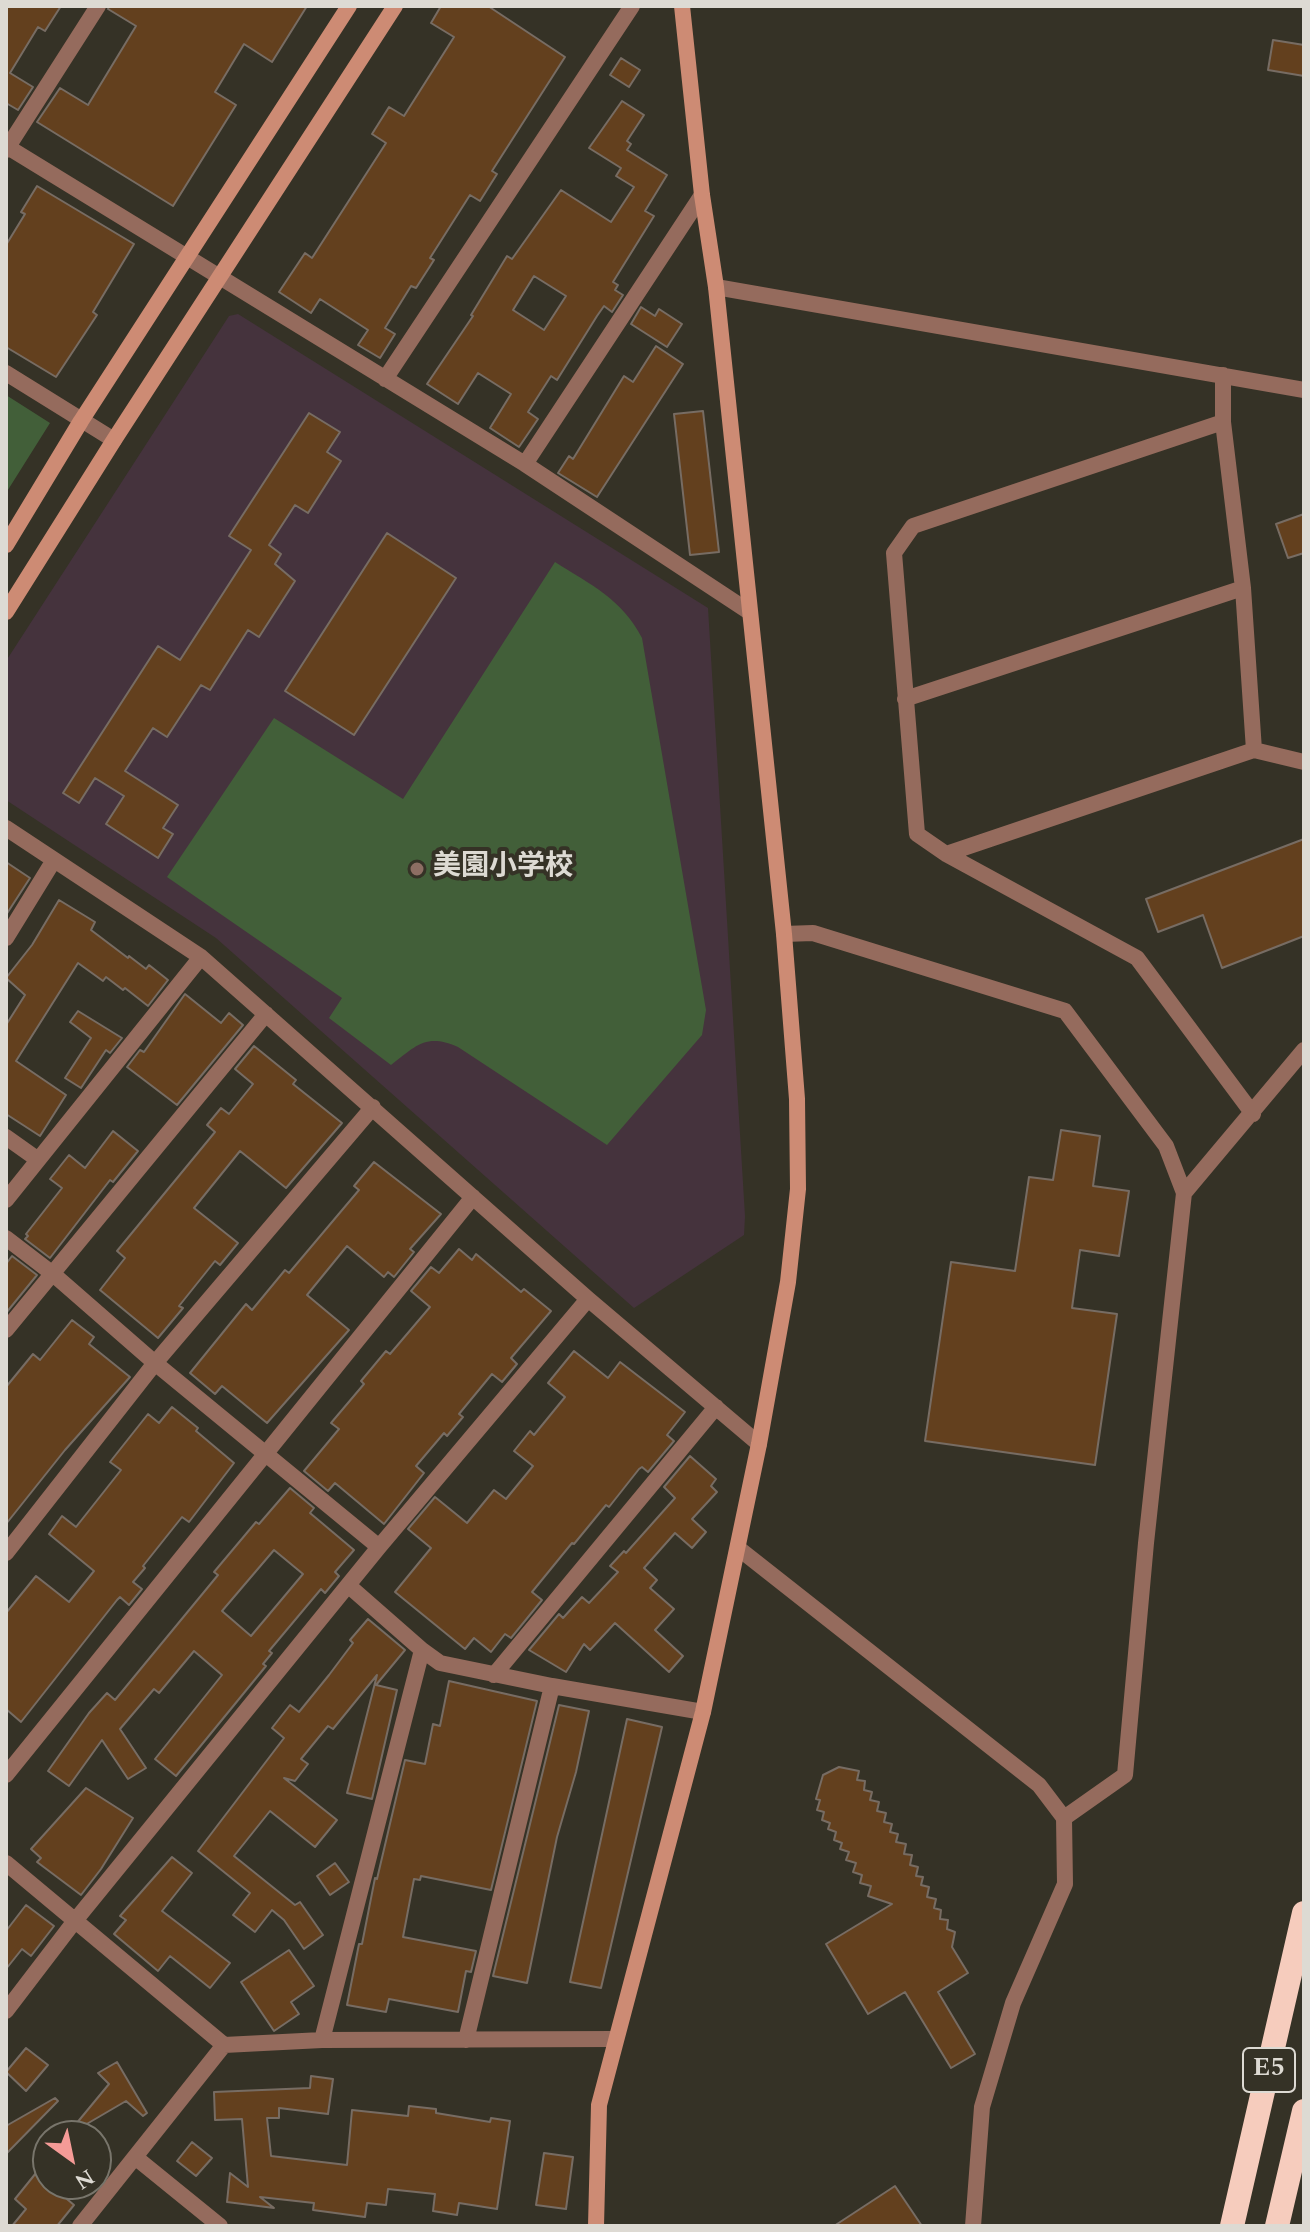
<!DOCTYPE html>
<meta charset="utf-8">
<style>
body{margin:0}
#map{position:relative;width:1310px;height:2232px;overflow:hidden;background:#353226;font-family:Spectral,serif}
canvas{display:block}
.frame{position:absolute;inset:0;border:8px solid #dddad3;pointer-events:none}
.north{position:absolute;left:32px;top:2120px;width:80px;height:80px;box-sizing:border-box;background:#353226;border:2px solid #78756b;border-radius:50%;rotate:147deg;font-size:22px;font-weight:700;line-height:32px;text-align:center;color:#dddad3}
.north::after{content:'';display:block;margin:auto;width:28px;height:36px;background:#f59b97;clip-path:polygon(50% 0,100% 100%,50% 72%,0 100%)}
</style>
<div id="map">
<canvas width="1310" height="2232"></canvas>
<div class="frame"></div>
<div class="north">N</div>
</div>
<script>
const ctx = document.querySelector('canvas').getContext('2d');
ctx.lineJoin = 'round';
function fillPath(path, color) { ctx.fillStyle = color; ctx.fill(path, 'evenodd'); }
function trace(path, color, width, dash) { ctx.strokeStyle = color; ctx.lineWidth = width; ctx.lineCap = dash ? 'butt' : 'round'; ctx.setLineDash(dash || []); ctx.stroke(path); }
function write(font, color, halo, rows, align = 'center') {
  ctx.font = font + ' Spectral,"Noto Sans JP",serif'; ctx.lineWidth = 8; ctx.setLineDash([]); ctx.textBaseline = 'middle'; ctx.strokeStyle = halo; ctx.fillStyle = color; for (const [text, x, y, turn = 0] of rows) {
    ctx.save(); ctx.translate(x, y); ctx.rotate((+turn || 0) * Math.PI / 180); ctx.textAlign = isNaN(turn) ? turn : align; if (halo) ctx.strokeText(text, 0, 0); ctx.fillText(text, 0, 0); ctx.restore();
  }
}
const education = new Path2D(`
 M238,314l470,294 37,608 -1,19 -110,73 -418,-370 -210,-138v-139l223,-345z`);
const green = new Path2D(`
 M6,395l44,28 -44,70z
 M555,562c36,23 67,37 87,76l64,372 -4,25 -95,110 -149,-98c-32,-14 -42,-1 -67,18l-62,-47 13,-20 -175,-121 107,-159 129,81z`);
const building = new Path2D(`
 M6,6h55l-16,25 -7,-4 -28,46 23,14 -15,23 -12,-7z
 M109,6h198l-35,56 -28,-18 -29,48 21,13 -63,101 -136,-84 23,-34 28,17 48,-79 -28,-17z
 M441,6h47l77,51 -73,114 5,3 -17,27 -10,-6 -40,63 4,2 -18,28 -5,-2 -26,42 10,6 -15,24 -22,-13 10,-15 -48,-31 -9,14 -32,-21 26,-39 7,5 74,-115 -14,-9 17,-27 15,9 50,-79 -23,-14z
 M1273,40l31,5v31l-36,-6z
 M621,58l19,12 -11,17 -19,-12z
 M622,101l22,14 -17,26 4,3 -4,6 40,25 -22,36 9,5 -41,66 5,3 -3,5 8,5 -11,17 -8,-6 -7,10 -40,64 -6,-4 -23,36 10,7 -19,28 -29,-19 21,-34 -33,-21 -20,31 -31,-20 46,-68 -2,-1 36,-59 5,3 49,-69 50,32 23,-35 -18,-11 5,-8 -32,-20zM534,276l32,20 -22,34 -31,-20z
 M37,186l97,58 -41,68 4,3 -41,62 -50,-30v-102l19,-31 -4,-2z
 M641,307l14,9 4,-7 23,15 -15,23 -36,-23z
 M656,346l27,18 -86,133 -39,-24 11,-17 4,3 51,-83 9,6z
 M703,411l16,141 -29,3 -16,-141z
 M309,413l31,19 -13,20 14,9 -33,52 -13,-8 -26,40 12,9 -6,10 20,17 -36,56 -11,-7 -38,60 -9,-5 -34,52 -14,-9 -28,43 53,34 -15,23 10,6 -15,24 -52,-34 18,-28 -29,-18 -16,25 -16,-10 95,-147 22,14 71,-110 -22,-14z
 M1304,514v39l-16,5 -12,-34z
 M387,533l69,45 -102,157 -69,-44z
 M1304,839v97l-82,32 -19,-53 -45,17 -12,-33z
 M6,862l24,16 -24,37z
 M59,900l36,22 -4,8 37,28 1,-2 17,13 3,-4 19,15 -20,26 -23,-18 -2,2 -17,-13 -3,4 -25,-18 -62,98 50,34 -26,41 -34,-22v-89l19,-30 -19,-17 26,-33z
 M185,994l36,29 8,-10 14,12 -66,80 -50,-38 13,-17 4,2z
 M78,1011l44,27 -12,15 -4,-3 -25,38 -16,-10 26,-40 -21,-16z
 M254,1046l42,34 -3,4 49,39 -56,65 -46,-37 -46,57 44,35 -18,22 -5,-4 -36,45 4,2 -25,30 -58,-48 25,-32 -8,-7 98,-119 -8,-7 14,-17 8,6 24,-30 -18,-15z
 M1061,1130l39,6 -7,50 36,5 -10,65 -39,-6 -8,58 45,6 -22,151 -170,-24 26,-179 64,9 14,-94 24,3z
 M113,1131l25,20 -25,31 -3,-2 -60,78 -25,-19 3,-3 -2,-2 36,-46 -12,-9 19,-24 16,13z
 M374,1162l67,52 -31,35 4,3 -20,25 -6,-5 -4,5 -37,-31 -40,49 42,35 -82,93 -45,-37 -7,8 -25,-21 56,-69 6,6 33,-40 4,3 70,-83 -5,-4z
 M459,1249l13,11 4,-6 45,38 3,-3 27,22 -40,47 6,6 -15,18 -10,-8 -33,40 4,3 -16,19 -3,-3 -28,33 8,7 -40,51 -49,-41 -7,8 -24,-20 35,-42 -8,-6 33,-39 -3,-3 25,-30 4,3 40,-47 -19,-16 20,-24 8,6z
 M12,1256l25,19 -31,38v-49z
 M72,1320l22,17 -5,7 41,33 -65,73 -59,74v-137l27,-33 7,6z
 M574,1351l34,27 12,-16 65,50 -18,23 7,6 -26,31 -6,-5 -3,2 -30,38 -3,-2 -32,39 -2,-1 -40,49 10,8 -31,38 -6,-4 -14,18 -17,-14 -9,11 -70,-57 36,-44 -23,-19 27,-32 32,26 27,-33 12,9 27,-33 -19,-15 16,-20 4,4 31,-38 -17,-14z
 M172,1407l26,21 -2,3 38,32 -45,59 -7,-5 -39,49 2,2 -12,14 9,7 -13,16 -9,-8 -3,3 -96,122 -15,-13v-96l30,-37 33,26 25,-31 -45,-37 13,-18 14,11 45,-57 -11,-8 38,-48 11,9z
 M690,1456l26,23 -5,7 6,6 -25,27 14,13 -14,16 -17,-15 -31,35 13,12 -7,8 24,21 -19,21 28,26 -14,16 -54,-49 -25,27 -6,-6 -18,28 -37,-22 30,-36 4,4 19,-21 7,6 29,-31 -8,-6 14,-15 2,2 49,-55 -11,-11z
 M290,1488l24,20 -4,5 44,37 -19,22 4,4 -14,17 -4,-4 -52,62 3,2 -9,11 3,2 -90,110 -21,-17 67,-84 -28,-24 -35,42 -5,-4 -34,40 26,39 -18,11 -26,-39 -33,46 -21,-15 41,-58 18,-20 8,7 103,-125 -4,-3 42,-50 3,2zM274,1550l29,24 -52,62 -29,-25z
 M368,1619l37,31 -29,35 21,5 -25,109 -25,-6 30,-118 -44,54 -5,-3 -27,33 7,5 -13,17 -11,-3 53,42 -22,27 -45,-36 -36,45 61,49 5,-3 23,33 -19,14 -20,-29 -12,-10 -17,22 -22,-17 17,-22 -52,-42 86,-113 -12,-10 18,-23 9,7 30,-37 24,-32 -3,-3z
 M449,1681l88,20 -46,189 -70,-14 -1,4 -6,-1 -11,58 73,14 -5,21 -5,-1 -8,41 -69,-13 -3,13 -39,-7 12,-61h3l13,-66 2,1 28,-119 20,4 8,-40 7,2z
 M559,1705l30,6 -13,61 -19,65 -30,146 -34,-7z
 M627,1719l35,8 -61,261 -31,-6z
 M839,1767l20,4 -2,9 8,1 -1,9 8,2 -2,8 9,2 -2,9 9,2 -2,9 8,2 -2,8 8,2 -2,8 10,2 -2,10 8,1 -2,10 8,2 -2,9 7,1 -2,8 8,2 -2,10 9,2 -2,9 7,2 -1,9 8,1 -1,9 8,3 -3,15 16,26 -30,19 37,62 -24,14 -46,-76 -37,22 -42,-70 66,-40 -24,-8 3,-10 -11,-3 2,-8 -9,-3 3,-9 -10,-3 3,-8 -9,-3 2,-6 -8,-3 2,-8 -8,-3 2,-6 -8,-3 2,-8 -7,-2 3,-10 -4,-1 7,-24z
 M86,1788l47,30 -32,51 -20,26 -44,-33 4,-4 -10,-9z
 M172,1857l20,16 -30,38 68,52 -20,25 -40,-32 -12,15 -44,-37 12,-14 -6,-4z
 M335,1863l14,19 -19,13 -13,-19z
 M26,1905l28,21 -23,30 -9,-7 -16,20v-38z
 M289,1950l25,36 -23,16 8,12 -25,17 -33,-49z
 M26,2048l22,17 -22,26 -20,-19z
 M117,2062l30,51 -4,3 -17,-15 -53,31 -2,-2 38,-46 -11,-11z
 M311,2076l22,3 -5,35 -49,-6v10h-12l4,38 76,9 5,-55 56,6 1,-10 27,3v4l54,9 1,-4 19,3 -13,88 -38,-6 -2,12 -24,-4 2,-17 -47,-5 -2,16 -19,-2 -2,14 -52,-7 1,-7 -54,-6 14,11 -47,-6 3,-29 18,14 -6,-68 -27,1 -1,-28 96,-4z
 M55,2098l3,3 -52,53v-28z
 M192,2142l20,16 -16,18 -19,-15z
 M544,2153l29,4 -7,52 -30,-4z
 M36,2173l38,32 -17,21h-45l14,-17 -11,-10z
 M895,2186l27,40h-88z`);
const street = new Path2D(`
 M6,146l519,318 223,147
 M6,150l92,-144
 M716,287l588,103
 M6,373l108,67
 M385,379l247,-373
 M1223,422l-310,104 -19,27 23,281 29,20 191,104 116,156
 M525,464l177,-269
 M905,699l338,-111
 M1254,750l50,12
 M6,828l195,129 387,342 171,145
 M946,854l308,-104 -11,-162 -20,-166v-47
 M784,934l29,-1 252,78 101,135 18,47 -38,350 -21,232 -61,43
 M6,938l48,-78
 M6,1137l31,22
 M1184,1193l120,-143
 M6,1200l195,-243
 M6,1238l47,36 102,89 224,184
 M6,1330l260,-316
 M738,1548l301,237 25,33 1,66 -52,119 -31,104 -9,119
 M6,1553l149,-190 218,-256
 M349,1586l73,64 18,13 112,23 151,26
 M494,1675l222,-268
 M6,1775l467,-578
 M6,1863l218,182 98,-5 292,-1
 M6,2011l68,-89 305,-375 209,-248
 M322,2040l100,-390
 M466,2040l86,-354
 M135,2157l85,69
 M80,2226l144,-181`);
const secondary = new Path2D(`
 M6,545l75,-124 268,-415
 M6,612l108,-172 281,-434
 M596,2226l3,-121 104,-393 56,-268 29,-162 10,-93 -1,-90 -13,-165 -68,-647 -14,-92 -20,-189`);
const highway = new Path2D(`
 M1232,2226l72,-313
 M1277,2226l27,-115`);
const markers = [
 [417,869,8,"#8d6e63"]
];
const shields = [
 [1269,2070,52]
];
const shieldNames = [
 ["E5",1269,2070]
];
const poiNames = [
 ["美園小学校",433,869]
];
fillPath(education, '#45333d');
fillPath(green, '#425f39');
fillPath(building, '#63401e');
trace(building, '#776c63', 2);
trace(street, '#956b5d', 16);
trace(secondary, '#cd8b74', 16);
trace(highway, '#f6ccbd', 24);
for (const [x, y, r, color] of markers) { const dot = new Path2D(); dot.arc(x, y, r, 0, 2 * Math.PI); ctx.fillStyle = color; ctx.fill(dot); trace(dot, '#353226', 3); }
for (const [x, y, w] of shields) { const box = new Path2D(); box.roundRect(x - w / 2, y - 22, w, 44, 6); ctx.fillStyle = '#353226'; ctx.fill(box); trace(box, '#dddad3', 2); }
write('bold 26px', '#dddad3', null, shieldNames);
write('bold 28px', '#dddad3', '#353226', poiNames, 'left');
</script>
